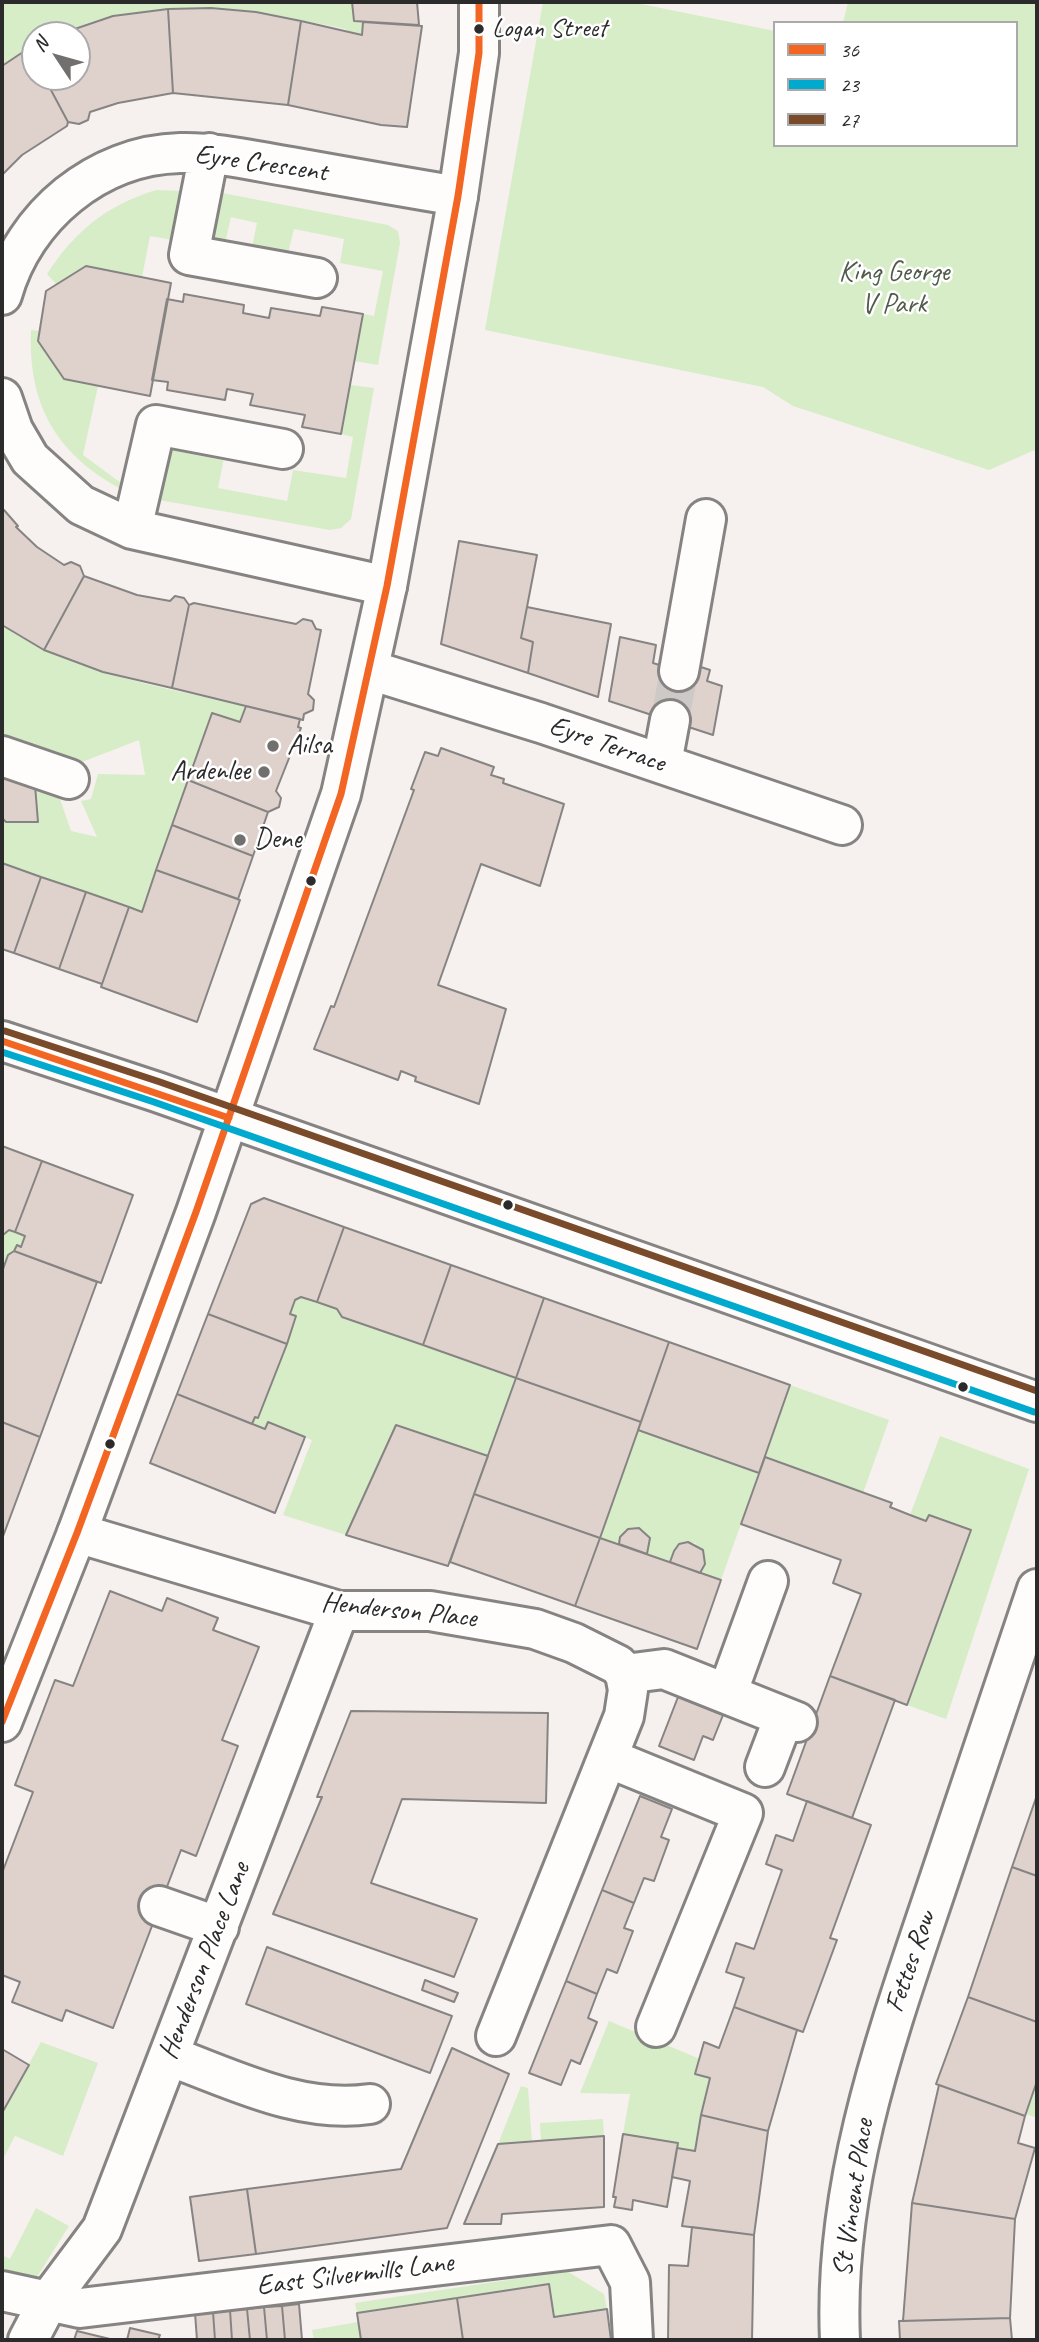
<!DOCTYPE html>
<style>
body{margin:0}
#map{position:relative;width:1039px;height:2342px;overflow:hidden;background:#f6f0ee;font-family:Caveat,sans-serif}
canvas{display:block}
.frame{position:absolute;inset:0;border:4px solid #2b2b2b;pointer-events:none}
.legend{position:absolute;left:773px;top:21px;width:245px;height:126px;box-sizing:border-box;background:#fff;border:2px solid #aaa;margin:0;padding:9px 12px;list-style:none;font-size:21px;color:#2b2b2b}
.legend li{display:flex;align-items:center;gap:14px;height:35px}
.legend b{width:35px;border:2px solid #aaa}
.north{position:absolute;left:21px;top:21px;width:70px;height:70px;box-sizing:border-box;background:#fff;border:2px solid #aaa;border-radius:50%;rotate:306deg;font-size:19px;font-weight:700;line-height:28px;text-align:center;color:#2b2b2b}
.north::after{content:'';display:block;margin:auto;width:24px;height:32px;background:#72706f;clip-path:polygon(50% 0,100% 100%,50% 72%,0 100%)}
</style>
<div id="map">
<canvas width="1039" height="2342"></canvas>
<div class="frame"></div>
<ul class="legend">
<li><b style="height:9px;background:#f26522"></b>36</li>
<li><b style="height:9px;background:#00a9ce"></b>23</li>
<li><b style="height:9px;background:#7a4b2a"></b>27</li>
</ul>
<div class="north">N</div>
</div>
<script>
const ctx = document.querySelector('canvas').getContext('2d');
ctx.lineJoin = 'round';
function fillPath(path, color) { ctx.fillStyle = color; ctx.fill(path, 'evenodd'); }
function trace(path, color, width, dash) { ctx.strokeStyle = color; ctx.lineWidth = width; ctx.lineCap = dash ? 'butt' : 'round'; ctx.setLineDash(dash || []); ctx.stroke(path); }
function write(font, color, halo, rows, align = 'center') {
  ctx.font = font + ' Caveat,sans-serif'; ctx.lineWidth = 5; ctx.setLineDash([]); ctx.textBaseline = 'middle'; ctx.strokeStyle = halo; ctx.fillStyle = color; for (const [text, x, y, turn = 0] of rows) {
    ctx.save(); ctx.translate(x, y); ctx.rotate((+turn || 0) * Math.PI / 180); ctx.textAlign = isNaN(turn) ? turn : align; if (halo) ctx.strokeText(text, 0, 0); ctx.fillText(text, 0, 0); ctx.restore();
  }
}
const green = new Path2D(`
 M2,2h350l2,19 9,1 -1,13 -14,-1 -2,-5c-85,-17 -142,-26 -228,-14 -30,5 -52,20 -83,20v11l-33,20z
 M543,2h88l144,29v114h241v-122h-173l5,-21h189v447l-48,21 -196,-64 -30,-19 -278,-57z
 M156,190l27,1 -10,49 -23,-4 -8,41 -56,-11 -29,19 -10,-11c28,-43 60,-69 109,-84z
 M217,192l171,33 10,6 2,12 -22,122 -24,-4 9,-47 11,2 9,-45 -43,-8 4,-24 -50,-10 -6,24 -36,-6 5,-24 -26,-6 -7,31 -13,-2 -1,-26z
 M31,330l8,1 -1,10 26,38 34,7 -15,69 38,28 -2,5c-64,-36 -91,-84 -88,-158z
 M350,385l24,3 -23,131 -10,9 -11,2 -177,-31 11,-51 60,10 -6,30 69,13 6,-31 53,8 7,-41 -12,-3z
 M2,625c71,49 161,62 244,81l-6,16 -28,-9 -70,199 -140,-49v-45l4,4 31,-1 -2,-36 23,8 13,38 26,6 -16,-36 10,-2 7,-25 47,1 -6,-35 -57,22 -80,-23z
 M9,1230l16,6 -4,11 -4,-1 -9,9 -6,17v-37z
 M301,1297l36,12 5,8 174,61 -28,78 -92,-31 -50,110 -63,-20 29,-75 -44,-18 -3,7 -13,-5 3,-7 4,1 37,-101 -6,-3 5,-14z
 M790,1385l99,35 -26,73 -98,-36z
 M638,1430l121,43 -38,107 -21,-7 5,-16 -10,-14 -16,1 -9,18 -23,-8 3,-16 -11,-10 -11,1 -8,8 -1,7 -19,-6z
 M940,1436l89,33 -83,250 -39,-14 64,-174 -42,-16 -3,6 -16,-6z
 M609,2021l91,38 10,19 -15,73 -18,-3 1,-5 -55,-9 7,-40 -50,-1z
 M41,2042l57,21 -35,93 -48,-20 -13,25v-48z
 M1037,2081v37l-11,-4z
 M521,2086l7,2 4,54 -34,2z
 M603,2119l1,17 -63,5 -1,-18z
 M36,2208l33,18 -34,54 -33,1v-26l8,4z
 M567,2271l37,23 3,15 -53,8 -5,-33 -192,29 -2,-10z
 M358,2322l3,18h-47l-2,-10z`);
const building = new Path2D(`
 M352,2h65l2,23 -65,-4z
 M211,8l45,4 45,9 -13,84 -115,-12 -5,-84z
 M168,9l5,84 -55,10 -28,9 -2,8 -9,4 -11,-2 -24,-45h33v-42h-20l56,-19z
 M301,21l61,14 1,-13 59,4 -15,101 -26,-2 -93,-20z
 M29,48l6,12v17h9l24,45 -1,4 -45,29 -20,20v-109z
 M86,266l85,17 -21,113 -86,-17 -26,-38 8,-50z
 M184,294l60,11 -1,8 26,5 2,-10 49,8 2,-9 41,7 -22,120 -39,-7 3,-12 -55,-10 3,-11 -26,-5 -2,11 -58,-10 1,-8 -16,-2 15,-81 16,3z
 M4,510l14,16 -2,1 21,20 27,18 7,-3 9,4 4,10 -40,74 -42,-25v-114z
 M459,541l78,14 -16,83 12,4 -5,31 -87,-29z
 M84,576l53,19 33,6 5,-5 9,2 5,7 -17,83 -69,-16 -59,-22z
 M194,603l102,21 7,-5 9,2 4,8 5,1 -13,64 6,6 -1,10 -9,4 -1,6 -131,-32 17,-83z
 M527,607l84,17 -13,73 -70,-24 5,-31 -12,-4z
 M620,637l36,8 -3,18 35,11 1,-11 21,7 -3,11 15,5 -9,49 -104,-34z
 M246,706l54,13 -2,8 3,1 -25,63 5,7 -2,9 -11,5 -80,-32 24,-67 28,9z
 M441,748l53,19 -3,8 13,4 -1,4 61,21 -24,82 -59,-22 -43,121 68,24 -27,95 -64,-23 1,-4 -15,-6 -3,9 -84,-31 17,-43 3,1 80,-217 -3,-1 14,-37 13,4z
 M3,774l32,11 3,37h-32l-4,-4z
 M188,780l80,32 -15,44 -81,-31z
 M172,825l81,31 -15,43 -82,-29z
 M2,863l39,14 -27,76 -12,-4z
 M156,870l84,30 -43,122 -96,-35 28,-80 13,5z
 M41,877l45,15 -27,77 -45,-16z
 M86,892l43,15 -27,77 -43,-15z
 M2,1146l40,15 -27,71 -6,-2 -6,5z
 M42,1161l91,34 -32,88 -87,-32 3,-6 4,2 4,-11 -10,-4z
 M264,1198l80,29 -27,75 -16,-5 -6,3 -5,14 6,2 -9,28 -79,-30 43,-110z
 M344,1227l107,38 -28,80 -81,-28 -5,-8 -20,-7z
 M14,1251l83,31 -57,155 -38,-15v-150l6,-17z
 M451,1265l93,33 -28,80 -93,-33z
 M544,1298l125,44 -28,80 -125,-44z
 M208,1314l79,30 -29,74 -3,-1 -3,7 -75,-30z
 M669,1342l121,43 -31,88 -121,-43z
 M516,1378l125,44 -41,116 -126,-44z
 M177,1394l88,35 3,-7 37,15 -30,76 -125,-50z
 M2,1422l38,15 -38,102z
 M396,1425l92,31 -40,110 -102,-31z
 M765,1457l127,46 -2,4 20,8 16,6 3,-6 42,15 -64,175 -77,-29 31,-82 -28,-11 8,-23 -100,-36z
 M474,1494l126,44 -25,68 -125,-44z
 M639,1528l11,10 -3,16 -28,-10 1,-7 8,-8z
 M600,1538l121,42 -24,69 -122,-43z
 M688,1542l15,8 2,14 -5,9 -30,-11 4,-11 5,-7z
 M110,1591l52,20 5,-13 51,20 -5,12 46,17 -37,93 16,6 -42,110 -15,-6 -68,178 -47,-18 -4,11 -50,-19 8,-20 -18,-7v-102l31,-81 -18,-7 40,-105 18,6z
 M830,1676l65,24 -43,118 -65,-24z
 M678,1697l45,18 -10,25 -10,-4 -9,24 -35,-14z
 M351,1711l197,2 -2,90 -144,-4 -31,84 106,36 -23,58 -181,-63 49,-117h-5z
 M1037,1795v81l-25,-9z
 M640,1796l32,13 -11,28 8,3 -15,41 -10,-3 -10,25 -32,-13z
 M807,1801l64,24 -41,113 7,2 -34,92 -69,-25 10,-29 -18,-6 10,-29 18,6 28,-79 -16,-6 10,-29 17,6z
 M1012,1867l25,9v146l-69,-25z
 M602,1890l32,13 -10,25 9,3 -16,42 -10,-4 -10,25 -31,-13z
 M267,1947l185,69 -22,57 -184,-69z
 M425,1980l33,13 -4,9 -32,-12z
 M566,1981l31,13 -9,24 9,4 -17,42 -9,-4 -10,25 -32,-12z
 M968,1997l69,25v59l-12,35 -89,-32z
 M734,2007l63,23 -29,101 -67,-16 9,-37 -15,-4 9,-32 15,6z
 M452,2048l57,26 -62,154 -191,26 -9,-65 154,-20z
 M2,2049l27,16 -27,48z
 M939,2085l86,31 -7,27 17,5 -20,71 -103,-16z
 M701,2115l67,16 -14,104 -72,-9 8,-45 -18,-4 5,-29 18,3z
 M623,2134l55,9 -11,64 -34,-7 -1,10 -18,-3 2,-10h-3z
 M604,2136v71l-102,7 -1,10h-37l34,-80z
 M247,2189l9,65 -57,7 -9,-64z
 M912,2203l103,16 -5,99 -107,3z
 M692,2227l62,8 -2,105h-84l1,-75 19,1z
 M549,2284l5,33 53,-8 4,31h-148l-6,-42z
 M457,2298l6,42h-102l-4,-27z
 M299,2304l3,36h-17l-3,-34z
 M282,2306l3,34h-18l-3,-33z
 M264,2307l3,33h-17l-3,-31z
 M247,2309l3,31h-18l-2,-30z
 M230,2310l2,30h-17l-2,-28z
 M213,2312l2,28h-18l-2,-27z
 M1010,2318l2,22h-112l-1,-19z
 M130,2328l30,7 -2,5h-31z
 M77,2331l37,9h-40z`);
const minorTunnel = new Path2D(`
 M670,720l9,-49`);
const minor = new Path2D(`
 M209,153l-20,102 128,23
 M2,295c22,-79 95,-140 178,-142 38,-1 74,8 111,14 56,10 112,20 167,29
 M2,398l11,32 17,29 51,46 51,24 255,57
 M132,529l24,-104 127,24
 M370,670l171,53 301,102
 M679,671l27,-152
 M2,756l67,23
 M662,763l8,-43
 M2,1041l155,51 880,310
 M77,1533l262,78h91l105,18 39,14 44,22 7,9 3,16 -4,26 -128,320
 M625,1674l39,-5 133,53
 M727,1694l41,-113
 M608,1758l135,55 -87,214
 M765,1767l19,-50
 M159,1906l60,21
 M169,2056c64,23 130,58 201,48
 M2,2291l78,17 531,-63 19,37 3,58
 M28,2340l21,-40 53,-71 237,-618
 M840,2340c-7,-152 44,-297 92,-439 35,-104 70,-208 105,-312`);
const major = new Path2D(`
 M2,1722l75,-189 119,-321 145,-418 46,-208 71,-390 21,-143v-51`);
const bus1 = new Path2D(`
 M2,1041l227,77
 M2,1722l75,-189 119,-321 145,-418 46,-208 71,-390 21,-143v-51`);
const bus2 = new Path2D(`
 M2,1052l152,50 880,310`);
const bus3 = new Path2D(`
 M5,1031l155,51 877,309`);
const markers = [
 [479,29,6,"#2b2b2b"],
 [273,746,7,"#72706f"],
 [264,772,7,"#72706f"],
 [240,840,7,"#72706f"],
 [311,881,6,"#2b2b2b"],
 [508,1205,6,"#2b2b2b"],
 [963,1387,6,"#2b2b2b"],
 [110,1444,6,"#2b2b2b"]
];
const busNames = [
 ["Logan Street",492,29]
];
const streetNames = [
 ["Eyre Crescent",261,164,8],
 ["Eyre Terrace",607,745,19],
 ["Henderson Place",399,1611,6],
 ["Henderson Place Lane",205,1961,-69],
 ["Fettes Row",911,1962,-71],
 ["St Vincent Place",854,2198,-82],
 ["East Silvermills Lane",355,2275,-7]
];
const parkNames = [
 ["King George",894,273],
 ["V Park",894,305]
];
const poiNames = [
 ["Ailsa",287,746],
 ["Ardenlee",250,772,"right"],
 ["Dene",254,840]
];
fillPath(green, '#d7edc8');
fillPath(building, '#dfd2cd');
trace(building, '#868483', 2);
trace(minorTunnel, '#cdc9c7', 38, [38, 19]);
trace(minor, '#868483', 44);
trace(major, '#868483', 44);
trace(minor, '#fefdfc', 38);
trace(major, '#fefdfc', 38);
trace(bus1, '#f26522', 7);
trace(bus2, '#00a9ce', 7);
trace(bus3, '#7a4b2a', 7);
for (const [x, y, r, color] of markers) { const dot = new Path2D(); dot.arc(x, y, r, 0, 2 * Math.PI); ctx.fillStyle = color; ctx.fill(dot); trace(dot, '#fff', 2.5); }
write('26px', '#2b2b2b', '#fff', busNames, 'left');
write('28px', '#2b2b2b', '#fff', streetNames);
write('28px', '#505b4a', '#fff', parkNames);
write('28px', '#2b2b2b', '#fff', poiNames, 'left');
</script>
